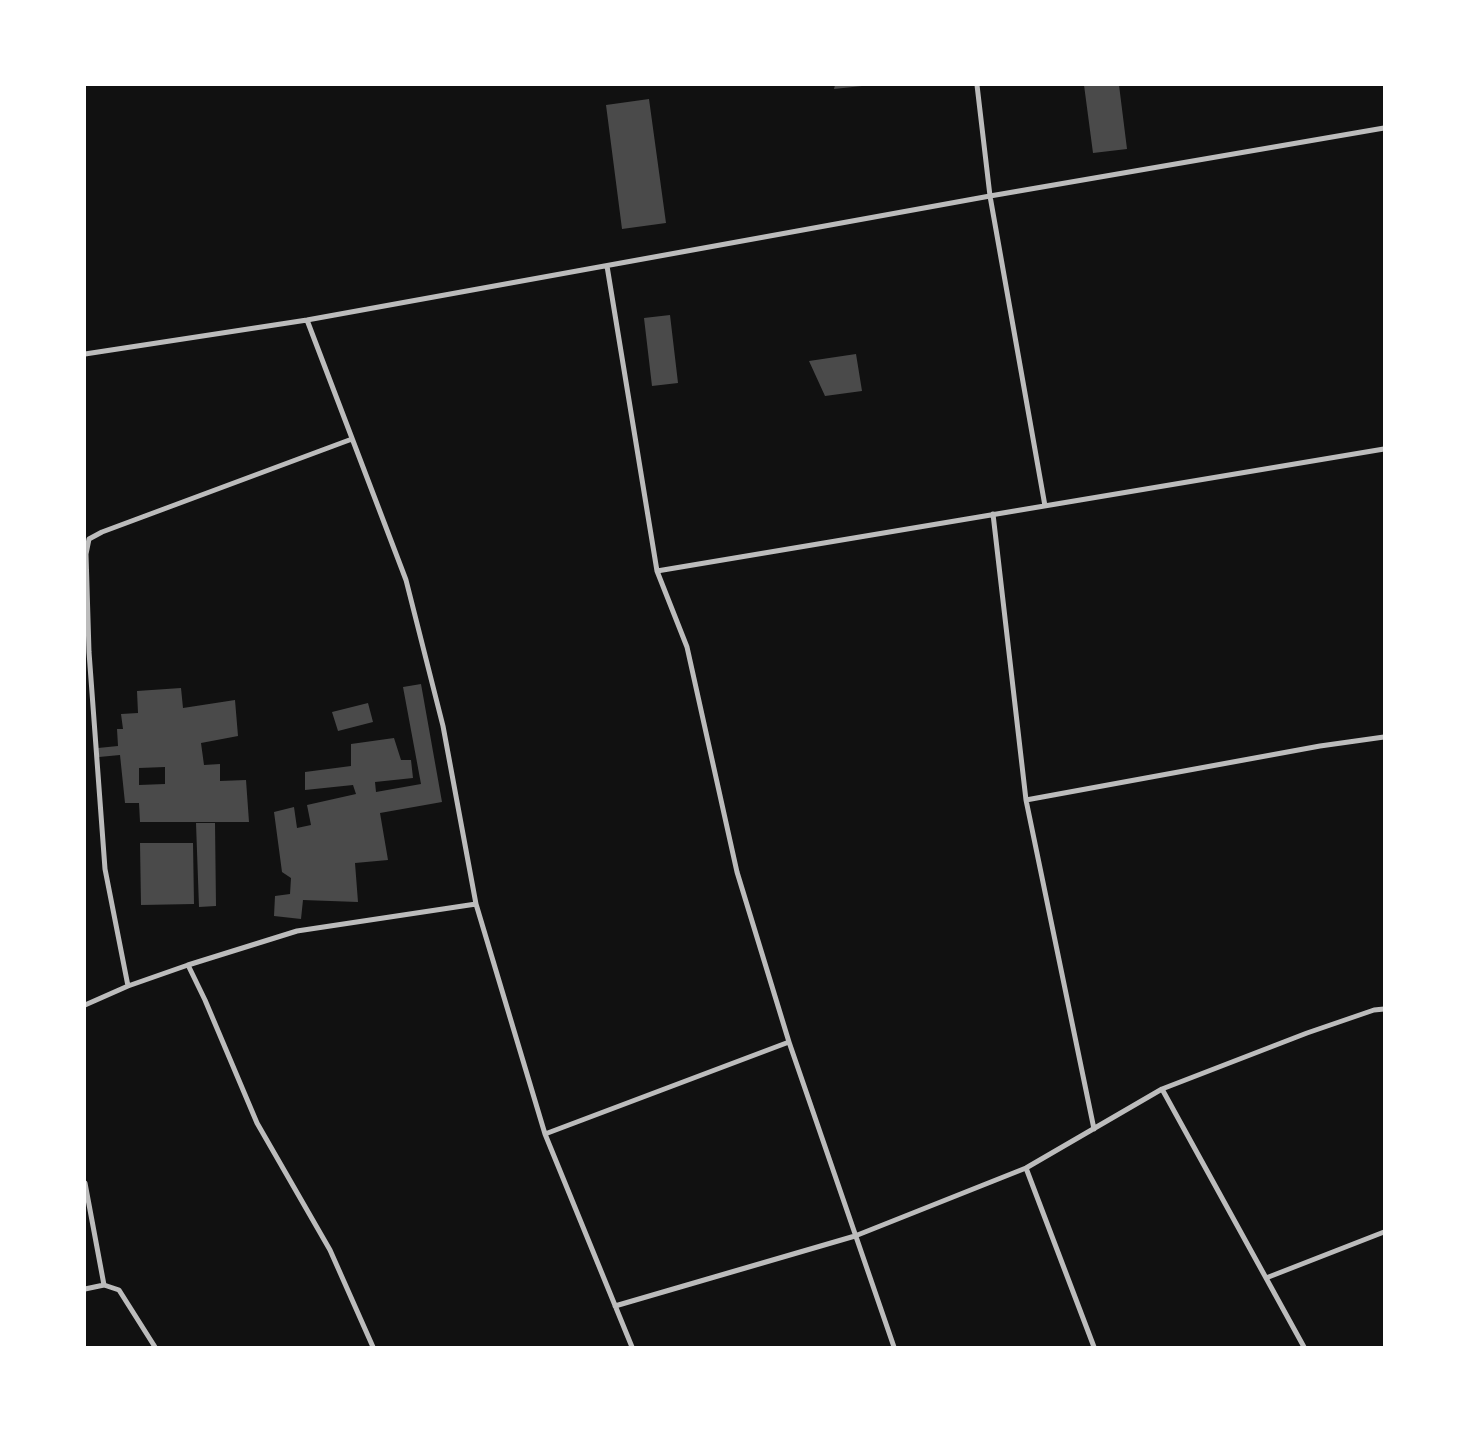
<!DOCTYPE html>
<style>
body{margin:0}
#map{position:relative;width:1469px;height:1432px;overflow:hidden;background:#111;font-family:"Fira Sans",sans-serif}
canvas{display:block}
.frame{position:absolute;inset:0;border:86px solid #fff;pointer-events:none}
</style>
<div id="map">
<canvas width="1469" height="1432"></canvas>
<div class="frame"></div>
</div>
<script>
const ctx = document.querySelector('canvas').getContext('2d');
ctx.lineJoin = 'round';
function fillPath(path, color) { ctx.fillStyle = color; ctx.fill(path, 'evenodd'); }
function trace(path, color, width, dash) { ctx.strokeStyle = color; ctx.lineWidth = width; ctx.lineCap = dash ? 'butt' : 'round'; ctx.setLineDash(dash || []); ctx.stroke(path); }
const building = new Path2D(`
 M835,85h27v1l-28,3z
 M1084,85h35l8,64 -34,4z
 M649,99l17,124 -44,6 -16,-124z
 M670,315l8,68 -26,3 -8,-68z
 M856,354l6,37 -37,5 -16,-35z
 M421,684l21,118 -62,11 8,47 -33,3 3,39 -55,-2 -2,19 -27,-3 1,-20 15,-2 1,-16 -9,-6 -8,-60 20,-5 3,21 14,-3 -4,-20 49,-11 -3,-9 -48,5v-18l46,-6v-22l43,-6 7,22h10l2,18 -38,4 1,10 45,-8 -18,-97z
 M181,688l2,20 52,-8 3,36 -37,7 3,22 16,-1v17l26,-1 3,42h-109l-1,-19h-14l-5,-48 -21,2 -1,-9 20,-2 -1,-17h6l-2,-15 17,-1 -1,-22zM165,767v17l-26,1v-17z
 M368,703l5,19 -35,9 -6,-19z
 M196,823h19l1,83 -17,1z
 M140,843h53l1,61 -53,1z`);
const minor = new Path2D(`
 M977,85l13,111 55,310
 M607,266l50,305 30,76 50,225 52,170 105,305
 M307,320l99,260 37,146 33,178 69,230 87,213
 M85,354l222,-34 683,-124 394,-68
 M352,439l-250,93 -13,7 -3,15 3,98 16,217 23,117 60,-21 17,35 52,123 73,127 43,97
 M993,514l33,286 68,329
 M657,571l727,-122
 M1026,800l294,-54 64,-9
 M188,965l109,-34 179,-27
 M85,1005l43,-19
 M1162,1089l142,258
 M545,1134l244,-92
 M1026,1168l68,179
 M85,1183l19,102
 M1266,1278l118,-46
 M85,1289l19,-4 15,5 36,57
 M615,1306l240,-70 171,-68 136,-79 145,-56 67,-23 10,-1`);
fillPath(building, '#4a4a4a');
trace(minor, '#bcbcbc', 5);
</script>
